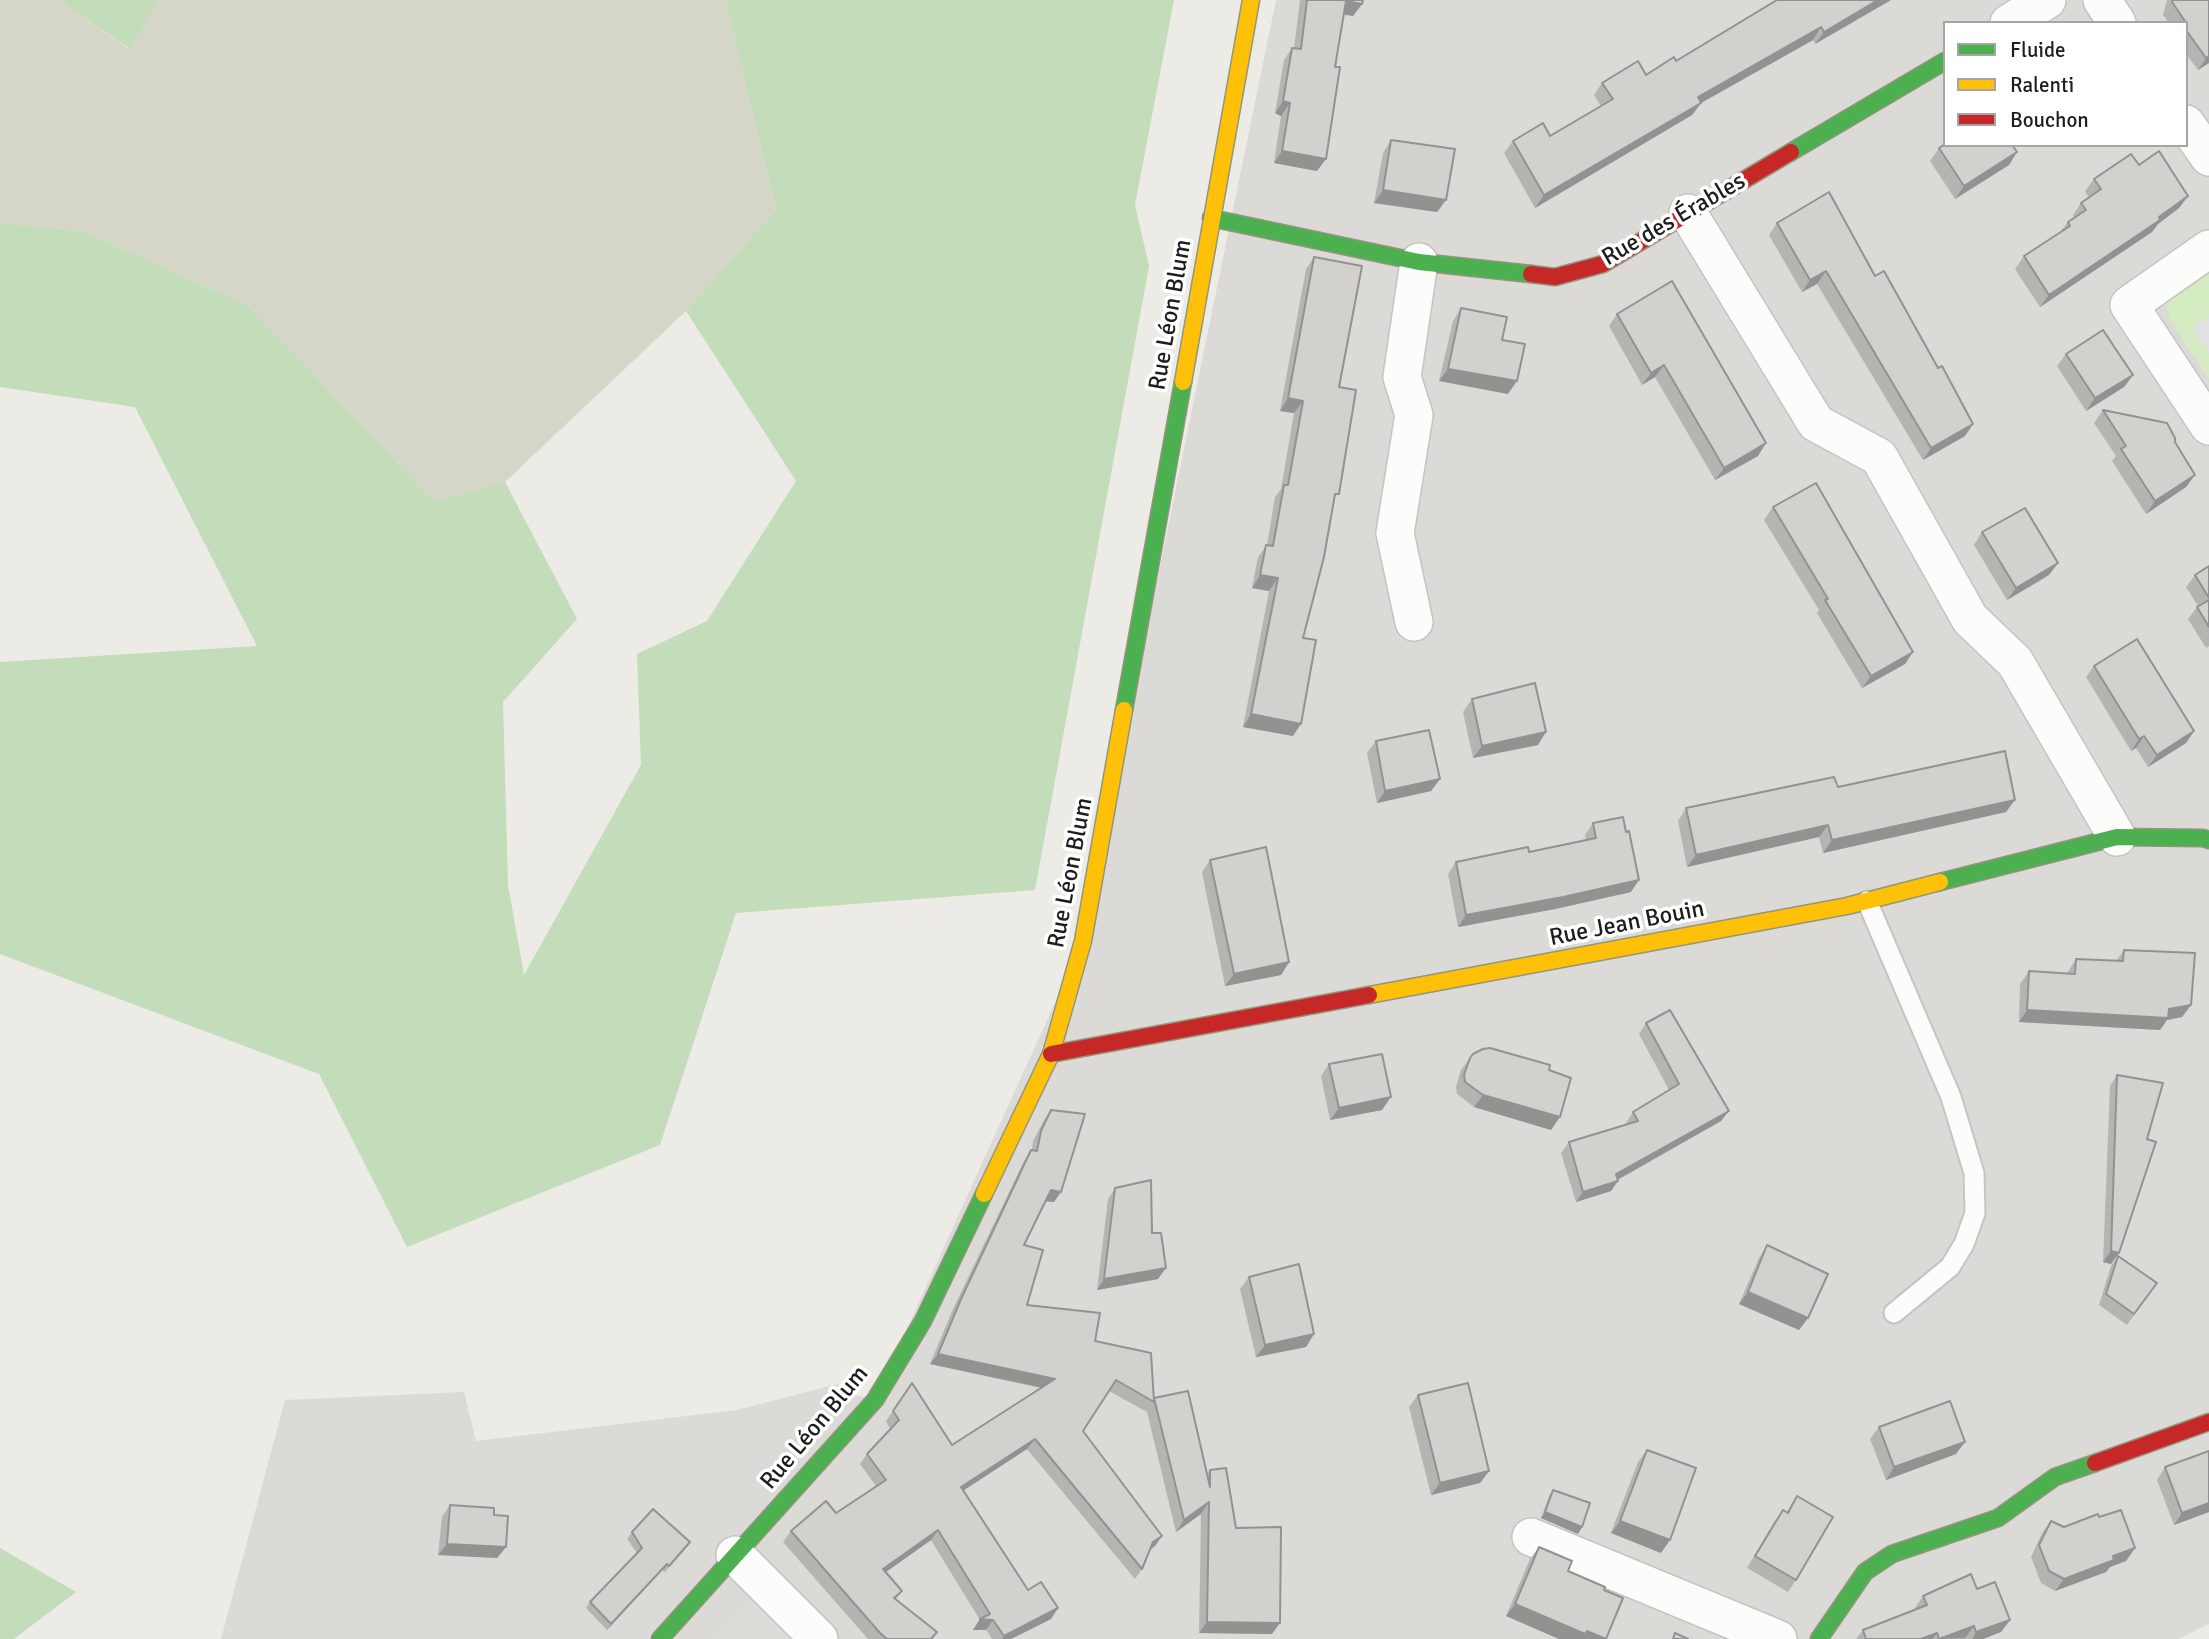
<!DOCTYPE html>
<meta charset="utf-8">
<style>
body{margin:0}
#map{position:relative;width:2209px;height:1639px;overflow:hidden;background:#ecebe6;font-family:Signika,sans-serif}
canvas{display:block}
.legend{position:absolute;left:1943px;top:21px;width:245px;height:126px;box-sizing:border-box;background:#fff;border:2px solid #a5a5a5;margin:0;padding:9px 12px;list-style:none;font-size:21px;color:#1d1d1d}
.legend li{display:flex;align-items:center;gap:14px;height:35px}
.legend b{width:35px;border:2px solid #a5a5a5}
</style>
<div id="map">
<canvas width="2209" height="1639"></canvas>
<ul class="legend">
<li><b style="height:9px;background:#4caf50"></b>Fluide</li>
<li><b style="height:9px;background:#ffc107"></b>Ralenti</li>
<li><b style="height:9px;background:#c62828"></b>Bouchon</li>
</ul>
</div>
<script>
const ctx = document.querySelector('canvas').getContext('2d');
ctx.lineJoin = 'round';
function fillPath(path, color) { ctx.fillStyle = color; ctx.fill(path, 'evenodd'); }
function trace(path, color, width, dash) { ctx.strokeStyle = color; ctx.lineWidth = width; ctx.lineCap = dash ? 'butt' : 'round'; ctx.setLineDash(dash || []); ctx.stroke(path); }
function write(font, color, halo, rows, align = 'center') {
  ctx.font = font + ' Signika,sans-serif'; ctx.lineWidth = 7; ctx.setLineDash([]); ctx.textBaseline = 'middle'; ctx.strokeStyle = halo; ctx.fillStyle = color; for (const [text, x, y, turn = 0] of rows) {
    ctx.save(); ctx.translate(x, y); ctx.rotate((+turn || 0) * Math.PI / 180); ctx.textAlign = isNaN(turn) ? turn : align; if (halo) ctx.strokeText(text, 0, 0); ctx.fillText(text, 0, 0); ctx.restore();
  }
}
const residential = new Path2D(`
 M1276,0h933v1624l-31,15h-1957l64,-239 179,-8 12,49 261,-31 101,-26 7,9 30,6 208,-458zM1945,23h241v122h-241z`);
const construction = new Path2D(`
 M0,0h58l71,49 29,-49h567l51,209 -90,102 -181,171 -71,19 -185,-195 -165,-75 -84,-8z`);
const grass = new Path2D(`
 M2209,264v115l-39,-59 -4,-16 3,-9z`);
const forest = new Path2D(`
 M58,0h100l-28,49z
 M725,0h449l-39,205 14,61 -114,624 -299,23 -76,232 -253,102 -88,-173 -319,-120v-292l257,-16 -122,-239 -135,-20v-164l84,8 165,75 185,195 71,-19 72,137 -74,83 5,183 16,90 117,-210 -4,-111 70,-33 89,-140 -110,-170 90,-102z
 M0,1548l76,44 -62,47h-14z`);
const parking = new Path2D(`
 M750,1597l44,42h-85z`);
const plaza = new Path2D(`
 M2209,317v37l-17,-27z`);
const lane = new Path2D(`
 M1867,901l84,196 23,76 1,40 -11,31 -14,23 -56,46`);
const street = new Path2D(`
 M2102,0l15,23
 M2009,23l38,-23
 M2186,124l23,33
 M1688,213l128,210 63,34 91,162 45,43 102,175
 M2209,249l-80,56 80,121
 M1414,622l-19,-89 19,-118 -12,-38 17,-115
 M1531,1537l247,102
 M735,1555l84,84`);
const fast = new Path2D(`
 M1791,152l154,-91
 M1211,218l208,44 112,12
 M1124,710l59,-328
 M1940,882l177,-45 86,1 6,2
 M660,1639l215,-239 48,-79 61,-127
 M1819,1639l46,-67 27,-18 106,-36 57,-41 40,-14`);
const slow = new Path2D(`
 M1183,382l68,-382
 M1369,995l478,-89 93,-24
 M984,1194l67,-140 32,-113 41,-231`);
const jam = new Path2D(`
 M1531,274l24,3 48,-13 188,-112
 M1051,1054l318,-59
 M2095,1463l114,-41`);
const wall = new Path2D(`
 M1300,0h63l-1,4 -9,12 -9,-1 -27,156 -43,-8 7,-47 -6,-3 9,-53 8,-12h2z
 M1891,0l-76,44 -2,-4 -112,63 -9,12 -157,93 -31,-55 9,-12 37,-5 51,-30 -7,-11 8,-12 44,-8 30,-14z
 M2167,0h42v63l-11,7 -12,-16v-31h-17l-6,-8z
 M1391,140l55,60 -9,12 -63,-9 9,-50z
 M1939,148l78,4 -8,13 -54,34 -25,-38z
 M2139,165l49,31 -9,12 -21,16 -6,8 -112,75 -25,-38 9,-13 36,-24 8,-10 6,-5 -1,-2 8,-12 8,-5 -4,-7 9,-12z
 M1777,223l98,53 63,92 35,56 -8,12 -42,24 -106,-176 -15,8 -33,-57z
 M1314,257l25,130 -5,116 -31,135 -10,98 -50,-9 26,-136 -17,-3 6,-31 9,-12 8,-48 6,-8 13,-76 -14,-2 26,-142z
 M1461,308l41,32 6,54 -69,-13 14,-60z
 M1617,314l141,142 -43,24 -60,-103 -13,8 -33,-59z
 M2066,354l67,21 -9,12 -38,24 -29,-45z
 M2103,410l72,32 20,33 -9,12 -40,27 -34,-53 4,-5 -22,-33z
 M1773,507l140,145 -8,12 -43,24 -45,-75 2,-3 -55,-90z
 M1982,532l67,43 -42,25 -33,-55z
 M2209,566v80l-3,2 -18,-29 10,-13 -12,-19 9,-12z
 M2094,666l100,65 -8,12 -38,24 -12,-19 -5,3 -45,-74z
 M1472,699l66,46 -65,13 -10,-46z
 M1376,741l64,38 -9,12 -54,12 -10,-50z
 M1838,787l168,25 -183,41 -4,-16 -132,30 -9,-46 8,-13z
 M1593,823l38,69 -76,17 -97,18 -10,-53 8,-12 73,-10 57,-12 -1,-5z
 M1210,860l79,102 -8,13 -56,11 -23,-114z
 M2124,950l67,55 -9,12 -15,3 -7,10 -141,-8 1,-38 9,-13 38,2 9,-14 40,2z
 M1646,1023l75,98 -103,59 -7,11 -35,11 -15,-49 8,-11 58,-18 -1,-1 7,-11 36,-22 -30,-56z
 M1473,1054l76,16 2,60 -77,-23 -17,-13 -1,-7 5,-17z
 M1329,1064l53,46 -52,10 -9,-44z
 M2117,1075l30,64 -28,114 -8,11 -8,-2 7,-176z
 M1051,1110l10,82 -7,10 -9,-1 -21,44 3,60 68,36 59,59v-2l53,76 3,-4 26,58 36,106 -73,-1 2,-119 -25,18 -29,-120 -38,-21 -26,40 79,105 -7,10 -5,4 -8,19 -7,10 -108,-130 -64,42 65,99 30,18 -7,11 -40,20h-19l-6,-9h-13l7,-10 -49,-80 -45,32 16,19 -6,8 36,40h-64l-85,-97 8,-11 45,-18 40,-27 -16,-22 7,-10 23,-25 -4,-8 26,-38 40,62 89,-57 -111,-24 23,-55 71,-148 8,-11 1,-9 11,-21z
 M1115,1188l37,45 6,46 -61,11 11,-91z
 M1767,1245l41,73 -9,12 -60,-26 20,-46z
 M2118,1256l39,27 -30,42 -28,-20 12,-39z
 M1249,1277l65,57 -8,13 -50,10 -16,-68z
 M1418,1395l71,76 -9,12 -49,12 -22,-88z
 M1879,1427l77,27 -70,26 -16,-41z
 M1647,1450l14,103 -50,-20 27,-71z
 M2209,1451v61l-35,13 -17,-45 8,-13z
 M1553,1490l29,37 -4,7 -37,-16 8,-22z
 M1797,1496l-1,84 -8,12 -41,-24 27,-46 9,-12 4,2z
 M450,1505l44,10 12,32 -9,11 -59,-3 4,-38z
 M2099,1517l36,31 -9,13 -16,6 -4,5 -51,19 -14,-8 -10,-26 11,-24 9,-12 13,6z
 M632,1532l53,17 -20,23 -3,-2 -55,60 -21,-22 4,-6 47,-49 -10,-14z
 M1539,1547l29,24 36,19 1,49h-46l-53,-23 24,-57z
 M1977,1589l33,31 -9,12 -18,7h-127l7,-9 52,-20v-2l8,-12z`);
const shadedWall = new Path2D(`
 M1878,0h13l-76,44 9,-12z
 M1346,1l16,3 -9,12 -15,-3z
 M1821,27l-8,13 -112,63 -9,12 -157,93 9,-13 154,-98z
 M2209,56v7l-11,7 8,-12z
 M1283,101l7,2 -9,13 -6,-3z
 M1282,151l44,8 -9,12 -43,-8z
 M2017,152l-8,13 -54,34 9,-13z
 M1383,190l63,10 -9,12 -63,-9z
 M2188,196l-9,12 -21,16 -6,8 -112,75 9,-12z
 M1826,271l-9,13 -15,8 8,-12z
 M1664,365l-9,12 -13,8 9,-12z
 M1448,369l69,12 -9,13 -69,-13z
 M2133,375l-9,12 -38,24 9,-13z
 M1288,398l15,3 -9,12 -14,-2z
 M1973,424l-8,12 -42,24 8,-12z
 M1766,443l-8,13 -43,24 9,-12z
 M2195,475l-9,12 -40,27 9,-13z
 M2058,563l-9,12 -42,25 9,-12z
 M1260,575l18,3 -9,13 -17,-3z
 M1913,652l-8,12 -43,24 9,-12z
 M1251,714l50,10 -8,12 -50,-9z
 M2194,731l-8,12 -38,24 9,-12z
 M1546,732l-8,13 -65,13 9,-12z
 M2144,736l-8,12 -5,3 8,-12z
 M1440,779l-9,12 -54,12 8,-12z
 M2015,800l-9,12 -183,41 9,-13z
 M1828,825l-9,12 -132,30 9,-12z
 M1639,880l-8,12 -76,17 -97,18 8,-12z
 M1289,962l-8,13 -56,11 9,-12z
 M2191,1005l-9,12 -15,3 -7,10 -141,-8 8,-12 142,-1z
 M1483,1095l77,22 -9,13 -77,-23z
 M1391,1097l-9,13 -52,10 9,-12z
 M1729,1111l-8,10 -108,61 5,-1 -7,10 -35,11 7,-10z
 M1051,1190l10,2 -7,10 -11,-1z
 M2111,1251l8,2 -8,11 -8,-2z
 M1166,1268l-8,11 -61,11 7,-11z
 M1748,1292l60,26 -9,12 -60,-26z
 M1314,1334l-8,13 -50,10 9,-12z
 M938,1354l117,25 -7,10 -118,-25z
 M1035,1439l-8,10 -74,48 8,-10z
 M1965,1442l-9,12 -70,26 8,-13z
 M1489,1471l-9,12 -49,12 9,-12z
 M1209,1502l-8,12 -25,18 8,-12z
 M2209,1503v9l-35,13 8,-12z
 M1545,1512l37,15 -4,7 -37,-16z
 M1620,1521l50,19 -9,13 -50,-20z
 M938,1530l-7,10 -55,39 7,-10z
 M1162,1536l-7,10 -9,7 7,-11z
 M447,1544l59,3 -9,11 -59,-3z
 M2135,1548l-9,13 -16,6 -4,5 -51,19 9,-12 49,-23z
 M667,1564l-5,6 -55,60 4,-6z
 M1515,1604l72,27 19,8h-47l-53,-23z
 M1058,1608l-7,11 -40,20h-9l2,-3z
 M980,1619l13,1 -7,10h-13z
 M2010,1620l-9,12 -18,7h-11l4,-7z
 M1207,1622l73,1 -8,11 -73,-1z
 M1974,1626l-9,12 -26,1z
 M1937,1633l-4,6h-12z`);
const building = new Path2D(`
 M1307,0h56l-1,4 -16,-3 -11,66h5l-14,92 -44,-8 8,-48 -7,-2 9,-53 9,1z
 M1777,0h101l-54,32 -3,-5 -123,70 3,6 -157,92 -31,-54 30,-18 7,13 63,-37 -11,-16 36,-22 8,14 28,-18 2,4z
 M2173,0h36v56l-3,2 -20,-28v-5l1,-1 -15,-22z
 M1391,140l64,9 -9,51 -63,-10z
 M1945,144l67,1 5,7 -53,34 -25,-38z
 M2159,151l29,45 -29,21 1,3 -111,75 -25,-39 46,-30 -2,-4 18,-12 -5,-7 20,-14 -7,-10 37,-25 8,11z
 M1829,192l46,84 9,-5 54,97 4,-2 31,58 -42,24 -105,-177 -16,9 -33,-57z
 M1314,257l48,9 -23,121 17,3 -17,104h-4l-11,63 -21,81 13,2 -15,84 -50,-10 27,-136 -18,-3 6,-30 7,1 11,-61h4l15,-84 -15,-3z
 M1672,281l94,162 -42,25 -60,-103 -13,8 -34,-59z
 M1461,308l46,9 -5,23 23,4 -8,37 -69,-12z
 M2103,330l30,45 -38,23 -29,-44z
 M2103,410l64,13 8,15v4l20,33 -40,26 -34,-52 5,-3z
 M1816,483l97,169 -42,24 -46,-76 3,-1 -55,-92z
 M2025,508l33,55 -42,25 -34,-56z
 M2209,566v32l-14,-23z
 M2209,600v27l-12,-20z
 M2137,639l57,92 -37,24 -13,-19 -5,3 -45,-73z
 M1535,683l11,49 -64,14 -10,-47z
 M1429,730l11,49 -55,12 -9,-50z
 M2005,751l10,49 -183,40 -4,-15 -132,30 -10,-47 148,-31 4,10z
 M1623,817l3,15 3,-1 10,49 -76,17 -97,18 -10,-53 72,-15 1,5 67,-14 -3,-15z
 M1266,847l23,115 -55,12 -24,-114z
 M2124,950l71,3 -4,52 -22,4 -1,9 -141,-8 2,-39 46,3 1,-15 47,2z
 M1670,1010l59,101 -113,63 2,7 -35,11 -14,-50 69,-21 -5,-9 46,-28 -33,-61z
 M1490,1048l60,17 -1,5 22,8 -11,39 -77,-22 -18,-13 -1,-7 6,-17 3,-4 10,-5z
 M1382,1054l9,43 -52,11 -10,-44z
 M2117,1075l46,8 -16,56 9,3 -37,111 -8,-2z
 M1051,1110l34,4 -24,78 -10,-2 -27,55 19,5 -16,55 73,8 -5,28 56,12 3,49 -38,-22 -33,51 79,105 -9,6 -11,27 -107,-130 -74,48 67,103 13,-8 17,26 -54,28 -11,-16 -13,-1 10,-5 -52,-84 -55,39 19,22 -8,7 43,34 -6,7h-44l-7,-6 -89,-102 35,-30 10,12 50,-33 -19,-26 32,-34 -6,-9 19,-28 40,62 103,-66 -117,-25 23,-55 70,-149 6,1 4,-20z
 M1151,1180l1,53h9l5,35 -62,11 11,-91z
 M1767,1245l61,29 -20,44 -60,-26z
 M2118,1256l39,27 -23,31 -28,-20z
 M1299,1264l15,70 -49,11 -16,-68z
 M1468,1383l21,88 -49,12 -22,-88z
 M1188,1391l22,96v-17l16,-2 10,60 45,-1 -1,96 -73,-1 2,-120 -25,18 -30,-122z
 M1950,1401l15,41 -71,25 -15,-40z
 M1647,1450l49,18 -26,72 -50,-19z
 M2209,1451v52l-27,10 -17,-46z
 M1553,1490l37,13 -8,24 -37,-15z
 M1797,1496l36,21 -37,63 -41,-24 28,-46 5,3z
 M450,1505l44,3v7l14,1 -2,31 -59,-3z
 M653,1509l37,33 -21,24 -2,-2 -56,60 -21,-22 52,-54 -10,-16z
 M2121,1510l14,38 -22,8 1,4 -50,19 -15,-8 -10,-26 12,-24 13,6 34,-13 1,3z
 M1539,1547l33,14 -4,10 37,16 -1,3 19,8 -17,41 -19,-8 -2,3 -70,-30z
 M1971,1574l6,15 18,-7 15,38 -34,12 -2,-6 -35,13 -2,-6 -16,6h-55l-3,-9 64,-25 -4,-9z
 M1675,1633l13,6h-15z`);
const streetNames = [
 ["Rue des Érables",1674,220,-30],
 ["Rue Léon Blum",1171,315,-80],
 ["Rue Léon Blum",1071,873,-79],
 ["Rue Jean Bouin",1627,924,-11],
 ["Rue Léon Blum",815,1428,-50]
];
fillPath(residential, '#dbdad7');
fillPath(construction, '#d5d6c7');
fillPath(grass, '#d5ecc3');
fillPath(forest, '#c3dcb9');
fillPath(parking, '#dcdcd9');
fillPath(plaza, '#e1e0e5');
trace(lane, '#c4c4c2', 23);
trace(street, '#c4c4c2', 40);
trace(fast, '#92967d', 19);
trace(slow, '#92967d', 19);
trace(jam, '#92967d', 19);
trace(lane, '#fcfcfb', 19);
trace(street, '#fcfcfb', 37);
trace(fast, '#4caf50', 16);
trace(slow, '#ffc107', 16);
trace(jam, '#c62828', 16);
fillPath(wall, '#b5b4b0');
fillPath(shadedWall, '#949290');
fillPath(building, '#d3d1cd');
trace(building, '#949290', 2);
write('24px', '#1d1d1d', '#fff', streetNames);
</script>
